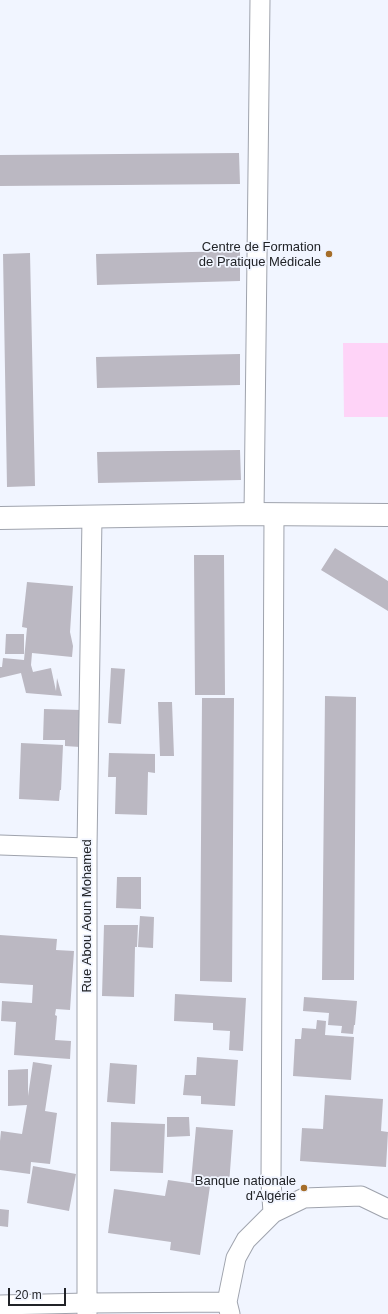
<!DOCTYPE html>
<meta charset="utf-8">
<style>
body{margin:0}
#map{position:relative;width:388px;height:1314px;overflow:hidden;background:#f1f5ff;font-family:Helvetica,sans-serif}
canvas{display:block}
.scale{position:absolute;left:8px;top:1288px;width:58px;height:18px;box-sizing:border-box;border:2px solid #212327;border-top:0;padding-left:5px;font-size:12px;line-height:14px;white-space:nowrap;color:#212327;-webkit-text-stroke:3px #f1f5ff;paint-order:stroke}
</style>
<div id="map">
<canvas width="388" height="1314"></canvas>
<div class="scale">20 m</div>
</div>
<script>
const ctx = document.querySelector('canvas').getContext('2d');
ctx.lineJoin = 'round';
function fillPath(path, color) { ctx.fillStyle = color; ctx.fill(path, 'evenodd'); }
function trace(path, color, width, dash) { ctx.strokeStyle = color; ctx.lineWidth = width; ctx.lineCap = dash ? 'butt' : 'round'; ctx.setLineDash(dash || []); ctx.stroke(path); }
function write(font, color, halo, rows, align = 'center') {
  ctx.font = font + ' Helvetica,sans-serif'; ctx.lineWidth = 3.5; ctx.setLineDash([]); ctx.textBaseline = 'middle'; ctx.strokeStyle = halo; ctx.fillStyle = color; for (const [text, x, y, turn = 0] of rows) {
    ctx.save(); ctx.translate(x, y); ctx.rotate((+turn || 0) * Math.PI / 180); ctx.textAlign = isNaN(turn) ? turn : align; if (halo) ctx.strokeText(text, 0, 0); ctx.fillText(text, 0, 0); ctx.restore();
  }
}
const green = new Path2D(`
 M343,343h45v74h-44z`);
const building = new Path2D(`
 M239,153l1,31 -240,2v-31z
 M240,251v30l-143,4 -1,-31z
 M30,253l5,233 -28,1 -4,-233z
 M240,354v31l-143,3 -1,-31z
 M240,450l1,30 -143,3 -1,-31z
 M335,548l53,33v30l-67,-41z
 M194,555h30l1,140h-30z
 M27,582l46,4 -3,46 3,14 -1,11 -40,-4 -1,12 2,7 18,-4 5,23 1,-13 5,18 -36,-3 -5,-20 -21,5v-11h2l1,-9 21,2 3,-32 -5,-1z
 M6,634h18v20h-19z
 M111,668l14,1 -4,55 -13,-1z
 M325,696l31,1 -2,283h-32z
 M202,698h32l-2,284 -32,-1z
 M158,702h14l2,54h-14z
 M44,709l37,1 -1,37 -15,-1v-6h-22z
 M21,743l42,2 -2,45h-1l-1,11 -40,-2z
 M109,753l46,1v19l-7,-1 -1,43 -32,-1 1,-37h-8z
 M117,877h24v32l-25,-1z
 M140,916l14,1 -1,31 -15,-1z
 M104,925h34l-1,22h-2l-1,50 -32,-1z
 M0,935l57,4 -1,11 18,1 -4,59 -14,-1 -1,6 2,1 -2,24 16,1 -1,18 -56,-4 2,-33 -15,-1 1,-20 30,2 1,-18 -33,-2z
 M175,994l71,4 -3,53 -14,-1 1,-19 -17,-1v-7l-39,-2z
 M304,997l53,4 -2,24h-1l-1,9 -12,-1 1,-7 -14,-1 1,-12 -26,-2z
 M317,1020l9,1 -1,14 29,2 -3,43 -58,-4 2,-37h6l1,-11 14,1z
 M197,1057l41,3 -3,46 -34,-2v-8l-18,-1 2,-20h11z
 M33,1062l19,3 -7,46 12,2 -7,51 -19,-2 -1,12 -30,-4v-29l1,-10 21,3 5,-29 -19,1v-36l20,-1v27z
 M110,1063l27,2 -2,39 -28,-2z
 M325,1095l58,4 -2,32 7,1 -2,35 -86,-6 2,-33 21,1z
 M167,1117h22l1,19 -23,1z
 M111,1122l54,2 -2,49 -53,-2z
 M196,1127l37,3 -4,55 -38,-3z
 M33,1166l43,8 -7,37 -42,-8z
 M168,1180l42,6 -10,69 -30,-5 1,-8 -63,-9 6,-44 51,7z
 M0,1209l9,1 -1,17 -8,-1z`);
const street = new Path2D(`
 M254,514l6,-514
 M0,845l87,3
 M273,1213l-2,-32 3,-666
 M0,1305l87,-2 140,-1
 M87,1314v-466l5,-331
 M230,1314l-3,-12 9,-44 10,-18 27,-27 31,-15 57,-2 27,13`);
const secondary = new Path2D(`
 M0,518l254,-4 134,1`);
const markers = [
 [329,254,4,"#a56d29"],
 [304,1188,4,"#a56d29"]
];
const poiNames = [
 ["Centre de Formation",321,247],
 ["de Pratique Médicale",321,262],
 ["Banque nationale",296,1181],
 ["d'Algérie",296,1196]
];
const streetNames = [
 ["Rue Abou Aoun Mohamed",87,916,-90]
];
fillPath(green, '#fed3f7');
fillPath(building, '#bbb8c2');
trace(street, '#9fa3ad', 21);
trace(secondary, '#9fa3ad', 24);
trace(street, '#fff', 19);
trace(secondary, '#fff', 22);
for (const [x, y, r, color] of markers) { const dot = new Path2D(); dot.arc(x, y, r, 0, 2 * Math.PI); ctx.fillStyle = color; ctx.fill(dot); trace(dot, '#f1f5ff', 1.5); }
write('13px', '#212327', '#f1f5ff', poiNames, 'right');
write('13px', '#212327', '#f1f5ff', streetNames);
</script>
